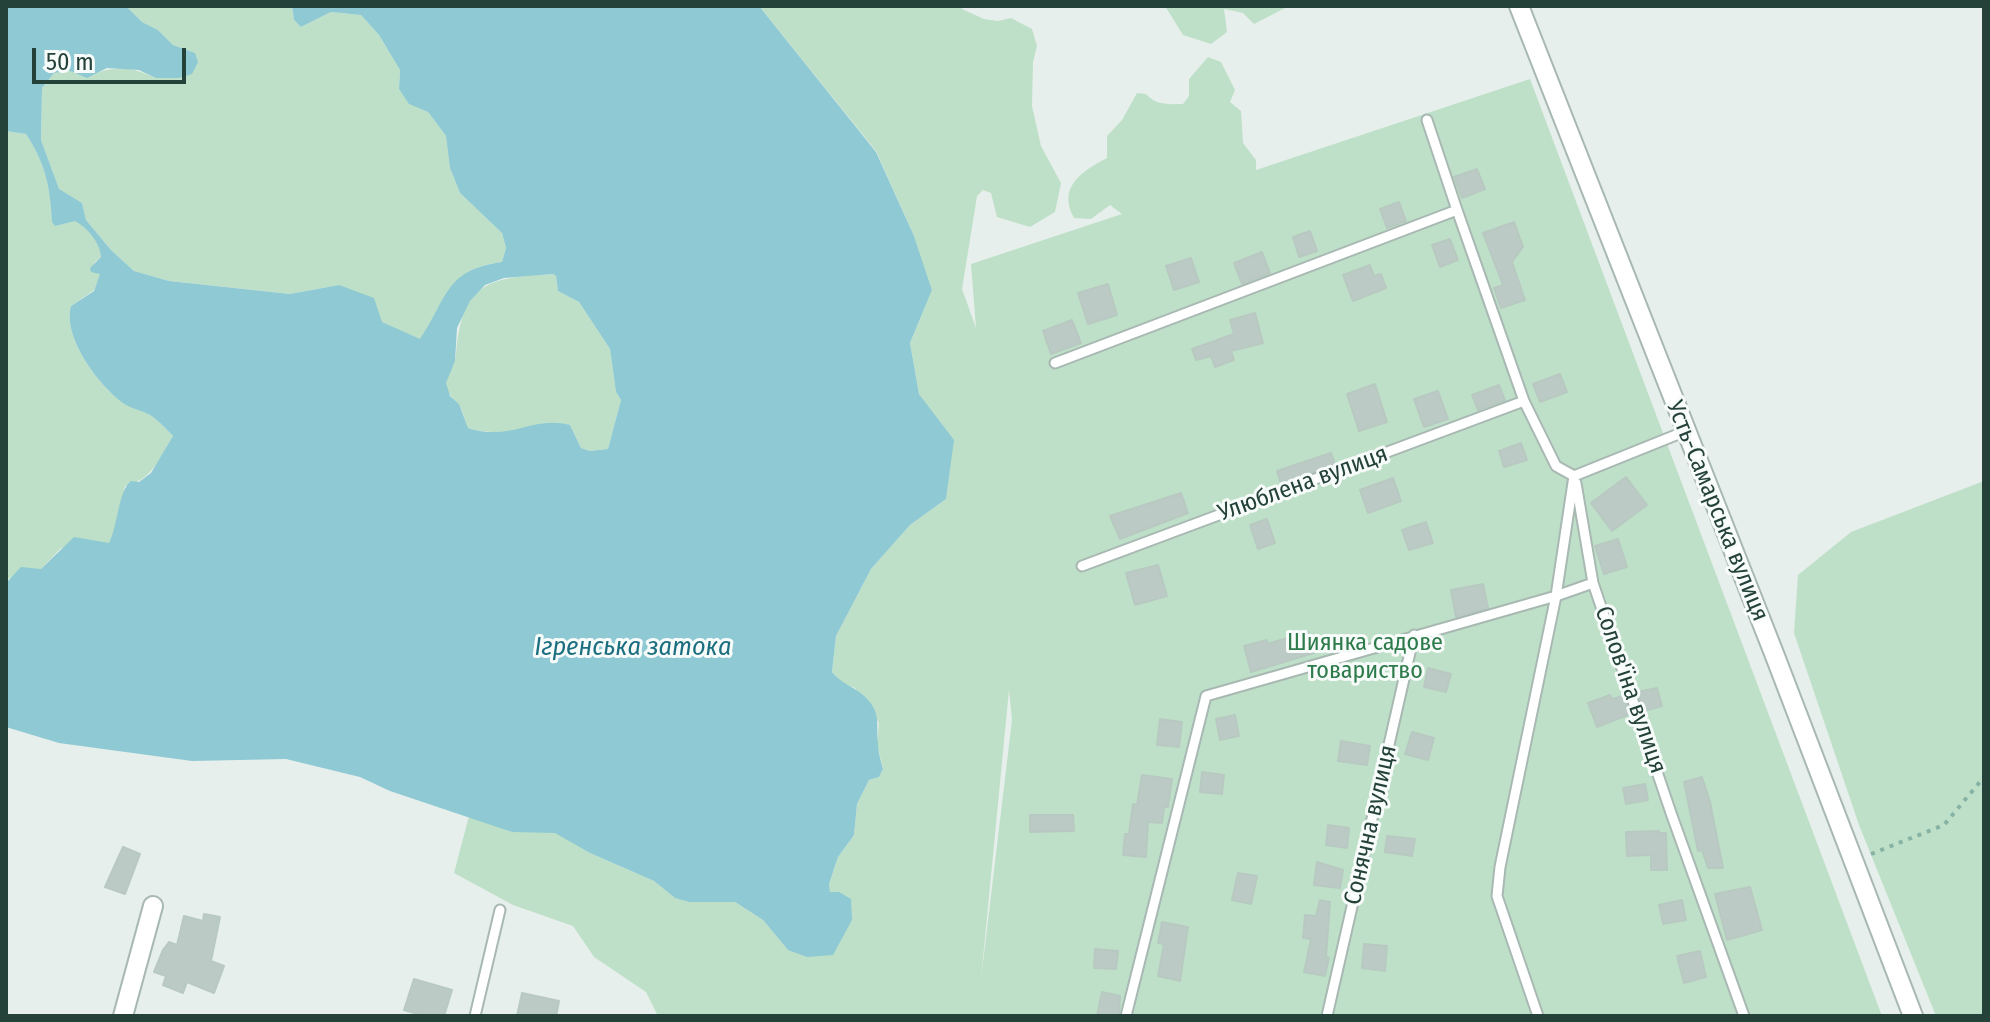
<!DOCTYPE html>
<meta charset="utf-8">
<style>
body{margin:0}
#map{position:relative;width:1990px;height:1022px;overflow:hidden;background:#e6efeb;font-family:"Fira Sans Condensed",sans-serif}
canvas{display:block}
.frame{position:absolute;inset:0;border:8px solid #24423a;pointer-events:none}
.scale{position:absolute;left:32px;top:48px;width:154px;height:36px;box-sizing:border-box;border:4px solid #24423a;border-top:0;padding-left:10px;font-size:24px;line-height:28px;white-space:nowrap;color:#24423a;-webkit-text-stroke:6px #f7fbf9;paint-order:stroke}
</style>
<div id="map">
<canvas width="1990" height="1022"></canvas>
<div class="frame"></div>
<div class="scale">50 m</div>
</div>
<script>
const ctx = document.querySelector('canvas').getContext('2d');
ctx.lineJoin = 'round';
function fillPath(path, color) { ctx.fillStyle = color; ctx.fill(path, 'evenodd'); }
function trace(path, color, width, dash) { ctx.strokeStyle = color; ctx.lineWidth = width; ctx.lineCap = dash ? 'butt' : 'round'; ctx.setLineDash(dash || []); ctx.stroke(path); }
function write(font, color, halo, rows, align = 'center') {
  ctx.font = font + ' "Fira Sans Condensed",sans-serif'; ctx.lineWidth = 6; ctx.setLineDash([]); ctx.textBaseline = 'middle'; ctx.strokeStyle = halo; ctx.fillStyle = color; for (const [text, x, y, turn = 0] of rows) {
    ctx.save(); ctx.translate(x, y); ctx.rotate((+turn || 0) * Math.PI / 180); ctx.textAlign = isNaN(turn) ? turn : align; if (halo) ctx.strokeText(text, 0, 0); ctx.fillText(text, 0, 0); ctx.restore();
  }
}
const green = new Path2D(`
 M126,6h166l2,14 7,7 30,-15 30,3 18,20 21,35 -1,19 11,15 18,8 18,24 4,32 10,25 42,40 4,15 -4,14c-53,6 -57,38 -81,78l-40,-18 -42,-37 -49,9 -121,-13 -35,-10 -23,-21 -25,-30 -4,-17 -23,-13 -18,-50 1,-52 12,-15 16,-2 17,6c26,-12 43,-11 69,1l39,-25 -22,-8 -15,-15 -16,-8z
 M759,6h203v3l22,10 14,2 13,-3 21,11 5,17 -4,16 -1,44 9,40 20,37 -6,29 -25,15 -33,-10 -6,-24 -8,-3 -6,6 -15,93 14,39 -5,-64 151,-50 -12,-9 -19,14 -17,-1c-17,-31 8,-47 33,-60v-22l15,-16 15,-27 9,1c11,12 23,10 37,10l6,-8v-17l19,-22 13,5 14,28 -5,12 11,9 2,32 13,17v10l274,-91 352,937h-1224l-12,-24 -52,-35 -21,-31 -60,-21 -59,-32 15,-57 43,16h43l35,21 64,28 21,17 14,4h46l28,18 25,30 47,-57 -5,-1 -1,-8 9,-27 16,-22 3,-31 12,-24 10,-3 4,-8 -6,-26 2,-20 -24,-35 -15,-6 -8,-10 4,-36 35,-67 39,-44 36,-26 7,-59 -34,-46 -9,-51 22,-53 -18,-54 -38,-85zM1009,690l3,30 -31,259z
 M1165,6h124l-35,18 -11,-11 -19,-4 3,23 -16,12 -28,-9z
 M6,131l20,3c20,31 24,51 26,87l3,5 20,-6c13,8 25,22 26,37l-7,6 7,10 -7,17 -23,16c-9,31 29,83 56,99 7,4 16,6 23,10 8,5 16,14 23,21 -13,22 -21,44 -48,50l-9,44 -7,13 -48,5 -20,21 -32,9 -3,5z
 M553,274l3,2 2,15 21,11 31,47 6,43 5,8 -13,49 -18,2 -9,-3 -11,-23c-34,3 -70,13 -102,3 -3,-7 -5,-17 -9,-23 -5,-7 -12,-10 -13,-20 0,-10 9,-20 10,-30 6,-73 31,-77 97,-81z
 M1984,481v535h-48l-77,-191 -65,-192 4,-58 53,-43z`);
const water = new Path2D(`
 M6,6h120l16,16 16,8 15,15 22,8 3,9 -6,12 -13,4h-23l-17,-8 -32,-2 -20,10 -17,-7 -16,2 -12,15 -1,52 18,49 23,14 4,17 25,30 23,21 35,10 121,13 49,-9 35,13 8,24 38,17c28,-41 24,-69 82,-77l4,-14 -4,-15 -42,-40 -10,-25 -4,-32 -18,-24 -19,-8 -10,-15 1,-19 -21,-35 -18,-20 -30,-3 -30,15 -7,-7 -2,-14h467l117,146 38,84 18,54 -22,53 9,51 35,46 -8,59 -36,26 -39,44 -35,67 -4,36c10,13 25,15 36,28 13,14 8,27 10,43 0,9 3,18 5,26l-4,8 -10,3 -12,24 -3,31 -16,22 -9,27 1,8h9l12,7 1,21 -19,35 -26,2 -19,-7 -25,-30 -28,-18h-46l-14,-4 -21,-17 -64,-28 -35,-20 -43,-1 -122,-41 -30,-14 -74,-18 -94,2 -133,-18 -53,-16v-144l15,-16 20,2 33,-32 35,6c9,-17 9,-52 22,-62l8,1 12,-9 22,-37c-7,-7 -15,-16 -23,-21 -8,-4 -16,-6 -24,-10 -26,-17 -64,-68 -55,-99l23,-15 6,-17 -9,-2 -1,-4 11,-11c-1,-14 -13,-29 -26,-36l-20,5 -3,-4c-2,-36 -6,-57 -26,-88l-20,-3zM553,274l3,2 2,15 21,11 31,47 6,43 5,8 -13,49 -18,2 -9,-3 -11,-23c-39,-10 -58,17 -102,3l-9,-24 -9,-8 -4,-13 9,-22 2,-33 13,-27 15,-16 19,-7z`);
const building = new Path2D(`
 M1477,169l8,20 -23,9 -8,-21z
 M1399,202l7,19 -19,7 -7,-19z
 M1514,222l9,25 -11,15 13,38 -24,8 -7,-20 9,-3 -20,-52z
 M1310,231l7,20 -18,6 -6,-20z
 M1450,239l8,21 -18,7 -8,-22z
 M1262,252l8,21 -28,11 -8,-21z
 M1191,258l8,24 -25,8 -8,-24z
 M1370,265l4,11 7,-2 5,14 -33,13 -10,-26z
 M1108,284l9,31 -29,9 -10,-31z
 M1255,313l8,30 -32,8 3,9 -19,7 -4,-11 -15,4 -4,-11 42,-15 -4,-14z
 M1072,320l9,23 -30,11 -8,-23z
 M1560,374l7,18 -27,10 -7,-18z
 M1375,384l12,38 -28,9 -12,-37z
 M1499,385l6,15 -27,10 -6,-15z
 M1438,391l10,28 -24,8 -10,-28z
 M1521,443l6,17 -23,7 -5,-16z
 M1331,453l4,11 -54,20 -4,-13z
 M1626,477l21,28 -35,26 -21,-28z
 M1393,478l8,23 -33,12 -8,-23z
 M1181,493l7,20 -68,26 -10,-23z
 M1267,519l8,24 -17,6 -8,-24z
 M1426,522l7,21 -24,7 -7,-20z
 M1618,539l9,28 -23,7 -9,-28z
 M1158,565l9,31 -32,9 -9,-32z
 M1483,584l5,24 -32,9 -5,-27z
 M1308,632l6,21 -63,19 -7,-26 23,-6v4z
 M1428,668l23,6 -5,18 -22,-5z
 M1657,688l5,18 -18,5 -6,-19z
 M1610,695l2,4 11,-3 7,18 -33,13 -9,-24z
 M1235,715l4,21 -19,4 -4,-21z
 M1160,719l22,3 -3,25 -22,-2z
 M1412,732l22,6 -6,22 -23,-6z
 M1341,741l29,5 -3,19 -29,-4z
 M1202,772l22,3 -2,19 -22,-2z
 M1142,775l30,4 -4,28h-4l-2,16 -14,-1 -2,35 -23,-2 2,-21h4l4,-30 4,1z
 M1702,777l8,25 13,66h-15l-6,-18 -4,1 -14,-69z
 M1645,784l3,16 -22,4 -3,-16z
 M1030,815h43l1,16 -44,1z
 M1328,825l21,3 -2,20 -21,-3z
 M1659,831v2h7l1,37h-16v-15l-24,1 -1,-24z
 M1387,836l28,3 -3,17 -27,-4z
 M123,847l17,7 -15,40 -20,-7z
 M1317,862l26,8 -3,18 -26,-3z
 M1238,873l19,3 -6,28 -19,-4z
 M1750,887l12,43 -35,10 -12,-46z
 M1320,900l10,2 -4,55 3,1 -4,18 -21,-4 7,-33 -8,-1 2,-23 11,1z
 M1682,900l4,20 -23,4 -4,-19z
 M204,914l16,3 -9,44 13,5 -10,27 -27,-11 -4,11 -20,-8 3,-9 -12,-4 9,-22 6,-8 8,3 7,-29 19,5z
 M1162,922l26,5 -8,54 -22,-5 6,-32 -6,-1z
 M1364,944l23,2 -2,25 -23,-3z
 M1095,949l23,2 -2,18 -22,-1z
 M1700,951l6,26 -22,6 -7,-27z
 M414,979l38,11 -8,26h-19l-21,-6z
 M1102,992l18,4 -1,20h-22z
 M522,993l37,8 -3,15h-39z`);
const path = new Path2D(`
 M1871,854l73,-29 40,-48`);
const lane = new Path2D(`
 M1427,120l30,90
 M1055,363l402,-153 67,191 32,65 18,10
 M1574,476l112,-45
 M1576,483l17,100
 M1082,566l442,-165
 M475,1016l25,-106
 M1126,1016l80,-320 350,-100 18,-120
 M1327,1016l87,-381
 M1538,1016l-41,-120 3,-29 56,-271 37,-13 78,230 73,203`);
const street = new Path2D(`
 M1519,6l256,650 138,360
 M123,1016l30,-110`);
const streetNames = [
 ["Улюблена вулиця",1303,484,-20],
 ["Усть-Самарська вулиця",1717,511,68],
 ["Солов'їна вулиця",1630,690,71],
 ["Сонячна вулиця",1371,825,-77]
];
const parkNames = [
 ["Шиянка садове",1365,643],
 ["товариство",1365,671]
];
const waterNames = [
 ["Ігренська затока",633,648]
];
fillPath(green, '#bfe0c8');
fillPath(water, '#8ec9d4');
fillPath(building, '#bbcac4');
trace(building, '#b8c9c2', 2);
trace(lane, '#a8b8b2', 13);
trace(street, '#a8b8b2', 22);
trace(path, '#86b3a5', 4, [4, 6]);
trace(lane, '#fff', 9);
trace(street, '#fff', 18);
write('24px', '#24423a', '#f7fbf9', streetNames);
write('24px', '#2d7a4b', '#f7fbf9', parkNames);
write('italic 26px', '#1c6f80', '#f7fbf9', waterNames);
</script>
